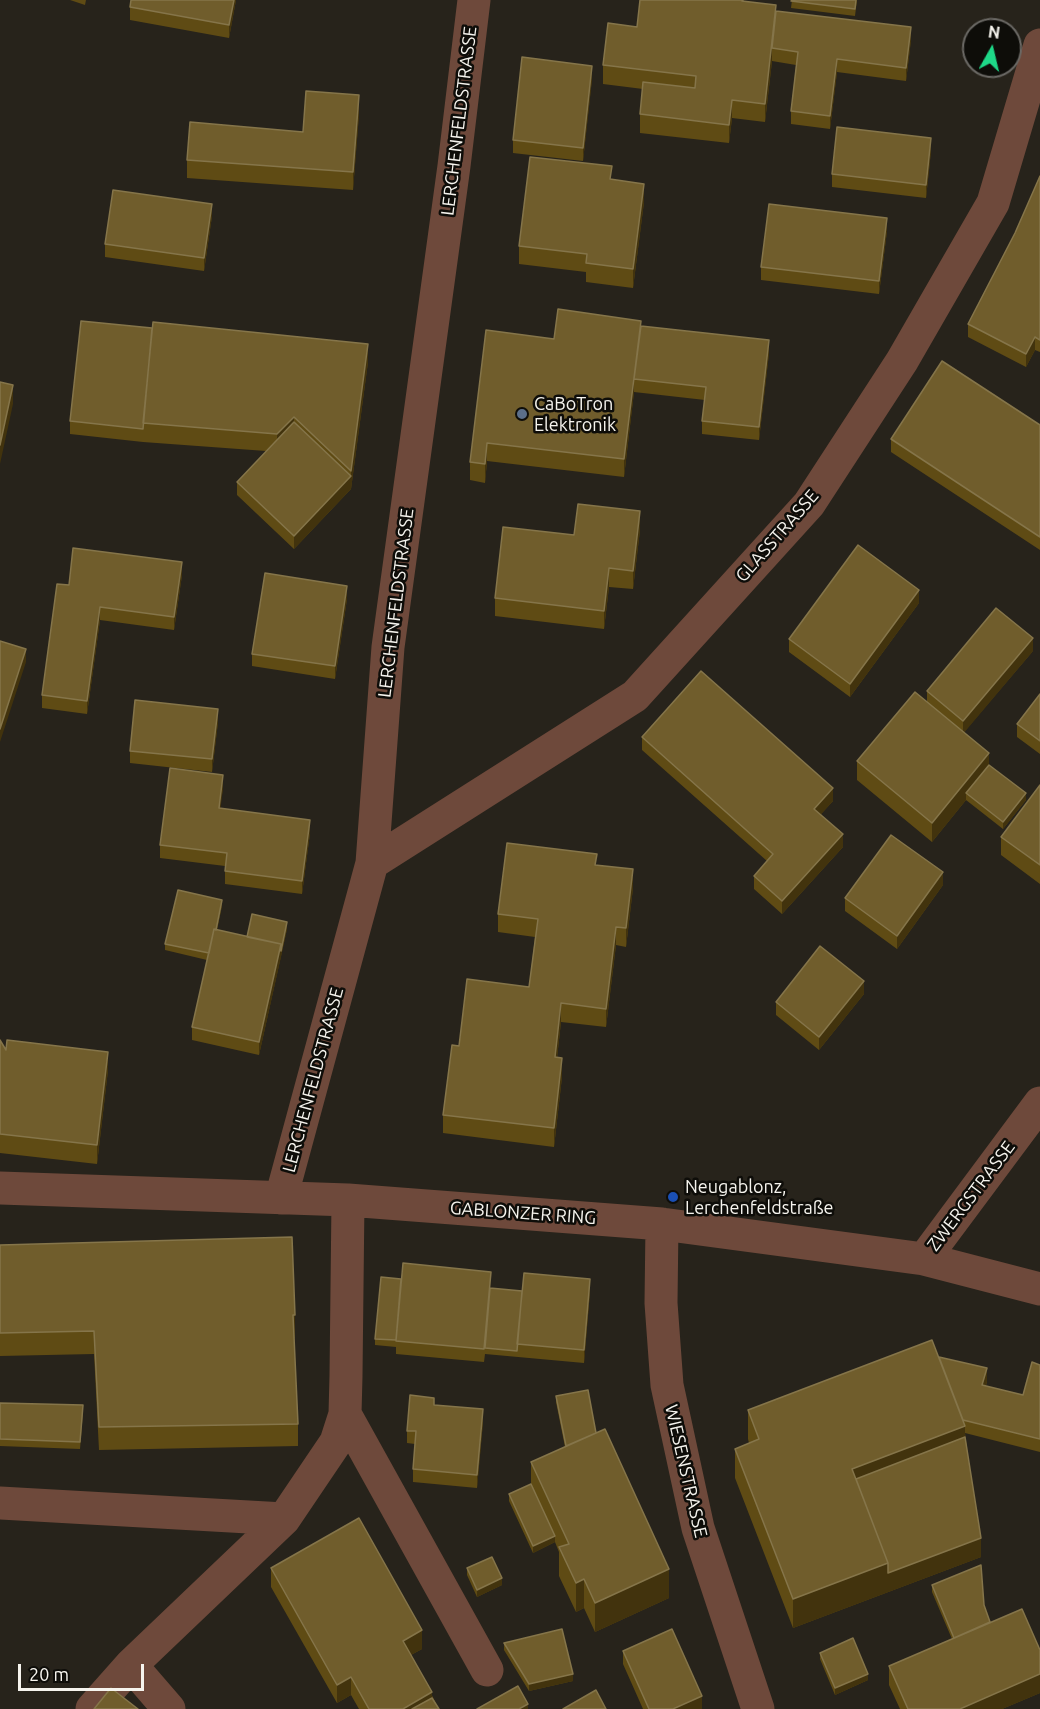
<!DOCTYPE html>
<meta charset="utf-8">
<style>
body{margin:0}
#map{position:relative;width:1040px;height:1709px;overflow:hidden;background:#27231b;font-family:Ubuntu,sans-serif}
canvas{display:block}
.north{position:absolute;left:962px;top:18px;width:60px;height:60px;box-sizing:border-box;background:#0e0d09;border:2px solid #6b6965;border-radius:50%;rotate:8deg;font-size:16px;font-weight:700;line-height:24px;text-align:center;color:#f6f4ee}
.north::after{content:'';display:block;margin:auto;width:21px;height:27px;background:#1ed888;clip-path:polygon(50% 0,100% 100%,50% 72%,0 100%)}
.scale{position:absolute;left:18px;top:1664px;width:126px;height:27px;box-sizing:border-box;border:3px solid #f6f4ee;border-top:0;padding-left:8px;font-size:18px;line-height:21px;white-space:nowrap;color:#f6f4ee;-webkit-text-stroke:4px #0e0d09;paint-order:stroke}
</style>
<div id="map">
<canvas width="1040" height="1709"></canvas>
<div class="north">N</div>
<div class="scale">20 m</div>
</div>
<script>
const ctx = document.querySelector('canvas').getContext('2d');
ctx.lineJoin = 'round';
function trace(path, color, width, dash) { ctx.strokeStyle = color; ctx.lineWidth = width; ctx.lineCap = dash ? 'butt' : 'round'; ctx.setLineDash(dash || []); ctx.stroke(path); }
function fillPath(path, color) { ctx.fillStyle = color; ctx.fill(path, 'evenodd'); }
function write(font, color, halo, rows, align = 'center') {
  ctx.font = font + ' Ubuntu,sans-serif'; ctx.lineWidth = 5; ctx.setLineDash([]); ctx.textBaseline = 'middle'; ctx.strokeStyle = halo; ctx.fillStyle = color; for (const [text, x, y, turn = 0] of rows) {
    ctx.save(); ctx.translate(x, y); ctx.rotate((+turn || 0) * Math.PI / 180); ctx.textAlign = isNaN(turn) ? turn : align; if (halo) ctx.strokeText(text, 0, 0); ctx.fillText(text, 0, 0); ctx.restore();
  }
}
const minor = new Path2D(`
 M372,863l263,-167 174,-192 93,-143 91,-158 47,-158
 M0,1188l348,12 314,24 262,35 116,30
 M281,1198l91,-335 16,-216 66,-481 20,-166
 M662,1224l-1,79 6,82 31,143 60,181
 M924,1259l116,-156
 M345,1414l142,256
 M0,1503l284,16
 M131,1665l38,44
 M92,1709l39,-44 153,-146 52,-77 9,-28 1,-38 2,-176`);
const wall = new Path2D(`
 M70,0h16l-1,5z
 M236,0l-7,38 -99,-18v-13z
 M792,0h65l-2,16 -64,-8z
 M745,1l31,10 135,29 -5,41 -69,-9 -7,57 -39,-5v-13l5,-46 -24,-4 -7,61 -33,-4 -3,25 -89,-10v-19l3,-25 -40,-5v-19l34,-38z
 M592,79l-9,82 -70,-8v-13z
 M359,114l-6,76 -166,-12v-18l116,-28z
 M931,151l-5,47 -94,-11v-13z
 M1040,176v176l-5,-2 -9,17 -58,-30v-13l47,-91z
 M644,202l-11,86 -47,-6v-10l-67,-8v-18z
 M212,216l-8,55 -99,-14v-13z
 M887,231l-8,63 -118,-14v-13z
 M641,326l128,27 -10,87 -57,-6v-13l3,-21 -71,-8 -10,85 -137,-16 -2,22 -15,-3v-18l84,-123z
 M368,362l-17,127 -57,60 -57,-54v-13l29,-31 -123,-9 -73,-8v-13z
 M1040,425v125l-149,-98v-13z
 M640,530l-7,59 -24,-2 -5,42 -109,-13v-18l79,-63z
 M182,575l-8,55 -74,-10 -13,94 -45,-6v-13l27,-110z
 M347,599l-12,80 -83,-13v-12z
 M919,603l-69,94 -61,-45v-13z
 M1033,651l-69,81 25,33 37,35 -23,29 -37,-29 -34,42 -75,-62v-19l70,-59v-11z
 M1040,694v60l-23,-17v-13z
 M218,722l-6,50 -82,-9v-12z
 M642,737l191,64 -12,13 22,33 -61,67 -28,-25v-13l13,-15 -125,-111z
 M1040,785v99l-39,-29v-18z
 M223,788l-3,20 90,25 -8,61 -77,-10v-18l-65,-8v-13z
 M597,865l36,23 -7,59 -10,-2 -10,82 -45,-5 -4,36 5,19 -8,70 -111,-14v-18l16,-69 70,-59 6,-50 -37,-5v-18z
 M943,885l-46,64 -52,-38v-13z
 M222,906l-5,24 30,7 40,-8 -28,126 -67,-15v-13l15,-67 -42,-10v-6z
 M864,994l-45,56 -43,-35v-13z
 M0,1040l6,10 102,20 -11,94 -97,-11z
 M0,1245l295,92 -1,1 4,86v22l-199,4 -5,-96 -94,2z
 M491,1288l31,3 68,1 -6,71 -99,-9 -1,8 -88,-8v-7l-21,-2v-6z
 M939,1357l48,24 -1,5 37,9 17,-30v87l-75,-19 16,124 -188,71 -58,-150v-29l14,-6 -1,-4v-29z
 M556,1396l40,37 73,165 -74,34 -11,-24 -8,4 -17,-36v-24l-4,-10 -22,11 -24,-52v-7l22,-10v-22l34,-15 -9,-45z
 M0,1403l83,9 -3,37 -80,-3z
 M434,1405l49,17 -6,66 -64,-6v-13l2,-25 -8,-1v-12z
 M271,1568l151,81 -11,6 28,54h-80l-8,-14 -14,8 -66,-116z
 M467,1568l35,17 -25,12 -10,-22z
 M932,1585l52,20 6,17 50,28v43l-38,16h-102l-11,-24v-19l63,-27 -20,-47z
 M504,1643l69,38 -44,10 -25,-41z
 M623,1651l79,58h-59l-20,-45z
 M820,1653l48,27 -33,15 -15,-36z`);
const shadedWall = new Path2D(`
 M234,0h2l-7,38v-13z
 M776,5v19l-4,24v13l-7,61v-18z
 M911,27v13l-5,41v-13z
 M837,59v13l-7,57v-13z
 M592,66v13l-9,82v-13z
 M359,95v19l-6,76v-18z
 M732,100v18l-3,25v-18z
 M931,138v13l-5,47v-13z
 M644,184v18l-11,86v-19z
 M212,204v12l-8,55v-13z
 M887,218v13l-8,63v-13z
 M641,321v18l-7,40v13l-10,85v-18z
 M1035,337v13l-9,17v-13z
 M769,340v13l-10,87v-13z
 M368,344v18l-17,127v-18z
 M13,385v19l-13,60v-19z
 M294,417v18l-17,17v-18z
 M487,443v18l-2,22v-19z
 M351,476v13l-57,60v-13z
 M640,511v19l-7,59v-18z
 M182,562v13l-8,55v-13z
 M609,568v19l-5,42v-18z
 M347,586v13l-12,80v-13z
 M919,590v13l-69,94v-13z
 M100,607v13l-13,94v-13z
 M1033,638v13l-70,83v-13z
 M26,649v13l-26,80v-13z
 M218,709v13l-6,50v-13z
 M989,753v18l-23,22v7l-34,42v-19z
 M223,775v13l-4,33v-13z
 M833,788v13l-19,21v-13z
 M1026,793v7l-23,29v-7z
 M310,820v13l-8,61v-13z
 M843,834v13l-61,67v-13z
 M633,869v19l-7,59v-19z
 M943,872v13l-46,64v-13z
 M222,900v6l-12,54v-6z
 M287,922v7l-6,28v-6z
 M616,927v18l-10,82v-18z
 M281,944v13l-22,98v-13z
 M864,981v13l-45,56v-13z
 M561,1003v19l-6,54v-19z
 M108,1052v18l-11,94v-19z
 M562,1058v19l-8,70v-19z
 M590,1279v13l-6,71v-13z
 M293,1315h2v22l-2,1z
 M987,1368v13l-5,17v-13z
 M483,1409v13l-6,66v-13z
 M965,1426v29l-107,41 -6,-27z
 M555,1536v6l-22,11v-7z
 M981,1538v19l-188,71v-29l95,-36z
 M669,1569v29l-74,34v-29z
 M502,1578v7l-25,12v-7z
 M584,1579v29l-8,4v-29z
 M422,1630v19l-19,10v-18z
 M573,1674v7l-44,10v-7z
 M868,1674v6l-33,15v-7z
 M1040,1674v19l-38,16h-42z
 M351,1677v18l-14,8v-18z
 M432,1692v17h-29z
 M702,1696v13h-29z
 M528,1704v5h-9z`);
const building = new Path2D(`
 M131,0h103l-5,25 -99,-18z
 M640,0h103l-1,1 34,4 -11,99 -33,-4 -3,25 -89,-11 3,-32 52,6 1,-12 -93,-11 5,-42 29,4z
 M792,0h64l-1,9 -64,-8z
 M776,11l135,16 -5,41 -69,-9 -7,57 -39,-5 7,-59 -26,-4z
 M522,57l70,9 -9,82 -70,-8z
 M306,91l53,4 -6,77 -166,-12 3,-38 113,10z
 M837,127l94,11 -5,47 -94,-11z
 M530,157l82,9 -2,13 34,5 -11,85 -47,-6 1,-9 -68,-8z
 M1040,176v164l-5,-3 -9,17 -58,-30 47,-91z
 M113,190l99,14 -8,54 -99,-14z
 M769,204l118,14 -8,63 -118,-14z
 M558,309l83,12 -17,138 -137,-16 -2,21 -15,-2 16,-132 68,9z
 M81,321l71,7 -9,101 -73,-8z
 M153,322l215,22 -17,127 -57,-54 -17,17 -134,-11z
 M641,326l128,14 -10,87 -57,-6 4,-34 -72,-8z
 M942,361l98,64v112l-149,-98z
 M0,382l13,3 -13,60z
 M294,422l57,54 -57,60 -57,-54z
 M578,504l62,7 -7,60 -24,-3 -5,43 -109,-13 8,-71 71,8z
 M858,545l61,45 -69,94 -61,-45z
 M73,548l109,14 -8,55 -74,-10 -13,94 -45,-6 15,-111 12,1z
 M265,573l82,13 -12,80 -83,-12z
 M996,608l37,30 -70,83 -36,-30z
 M0,641l26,8 -26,80z
 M701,671l132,117 -19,21 29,25 -61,67 -28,-25 19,-22 -131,-117z
 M915,692l74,61 -57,70 -75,-62z
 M1040,694v47l-23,-17z
 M135,700l83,9 -6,50 -82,-8z
 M989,765l37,28 -23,29 -37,-29z
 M170,768l53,7 -4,33 91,12 -8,61 -77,-10 2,-18 -67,-8z
 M1040,785v80l-39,-28z
 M891,835l52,37 -46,64 -52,-38z
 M507,843l90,11 -2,11 38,4 -7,59 -10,-1 -10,82 -45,-6 -6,54 7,1 -8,70 -111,-13 9,-70 7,1 8,-67 62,8 9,-68 -40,-5z
 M178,890l44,10 -6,30 -2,-1 -5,24 -44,-9z
 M252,914l35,8 -6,29v-7l-34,-7z
 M214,929l67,15 -22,98 -67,-15z
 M820,946l44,35 -45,56 -43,-35z
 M0,1040l6,10 1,-10 101,12 -11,93 -97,-11z
 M292,1237l3,78h-2l5,109 -199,3 -5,-96 -94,2v-88z
 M403,1263l88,9 -7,77 -88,-8z
 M524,1273l66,6 -6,71 -67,-6z
 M381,1277l20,2 -5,61 -21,-1z
 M490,1288l32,3 -5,60 -32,-3z
 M932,1340l33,86 -113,43 36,94 -95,36 -58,-150 24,-10 -11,-29z
 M939,1357l48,11 -5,17 41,10 9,-33 8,3v74l-77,-19z
 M588,1390l8,43 -30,13 -10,-50z
 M410,1395l24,3v7l49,4 -6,66 -64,-6 3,-38h-9z
 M0,1403l83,2 -3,37 -80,-3z
 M605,1429l64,140 -74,34 -11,-24 -8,4 -17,-36 10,-3 -38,-82z
 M965,1437l16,101 -93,35v-10l-32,-84z
 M531,1484l24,52 -22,10 -24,-52z
 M359,1518l63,112 -19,11 29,51 -29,17h-34l-18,-32 -14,8 -66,-117z
 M492,1557l10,21 -25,12 -10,-22z
 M981,1565l3,40 6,17 -36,16 -22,-53z
 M1022,1609l18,41v24l-80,35h-52l-19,-43z
 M562,1629l11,45 -44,10 -25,-41z
 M672,1629l30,67 -29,13h-24l-26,-58z
 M853,1638l15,36 -33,14 -15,-35z
 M518,1686l10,18 -9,5h-42z
 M111,1688l27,21h-44z
 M596,1690l10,19h-43z
 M432,1698l7,11h-27z`);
const markers = [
 [522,414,6,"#5c6f8a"],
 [673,1197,6,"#1a4fb4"]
];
const streetNames = [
 ["LERCHENFELDSTRASSE",459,121,-83],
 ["GLASSTRASSE",777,536,-49],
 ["LERCHENFELDSTRASSE",396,603,-83],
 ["LERCHENFELDSTRASSE",313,1080,-75],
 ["ZWERGSTRASSE",971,1196,-53],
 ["GABLONZER RING",523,1213,4],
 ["WIESENSTRASSE",686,1471,77]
];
const poiNames = [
 ["CaBoTron",534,404],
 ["Elektronik",534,425],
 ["Neugablonz,",685,1187],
 ["Lerchenfeldstraße",685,1208]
];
trace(minor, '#6e493b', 33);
fillPath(wall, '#5f4b14');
fillPath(shadedWall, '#42330d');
fillPath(building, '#705d2c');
trace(building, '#85754a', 1.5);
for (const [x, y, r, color] of markers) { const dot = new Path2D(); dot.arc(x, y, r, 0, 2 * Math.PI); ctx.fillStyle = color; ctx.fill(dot); trace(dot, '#0e0d09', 2); }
write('18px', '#f6f4ee', '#0e0d09', streetNames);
write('18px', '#f6f4ee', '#0e0d09', poiNames, 'left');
</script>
